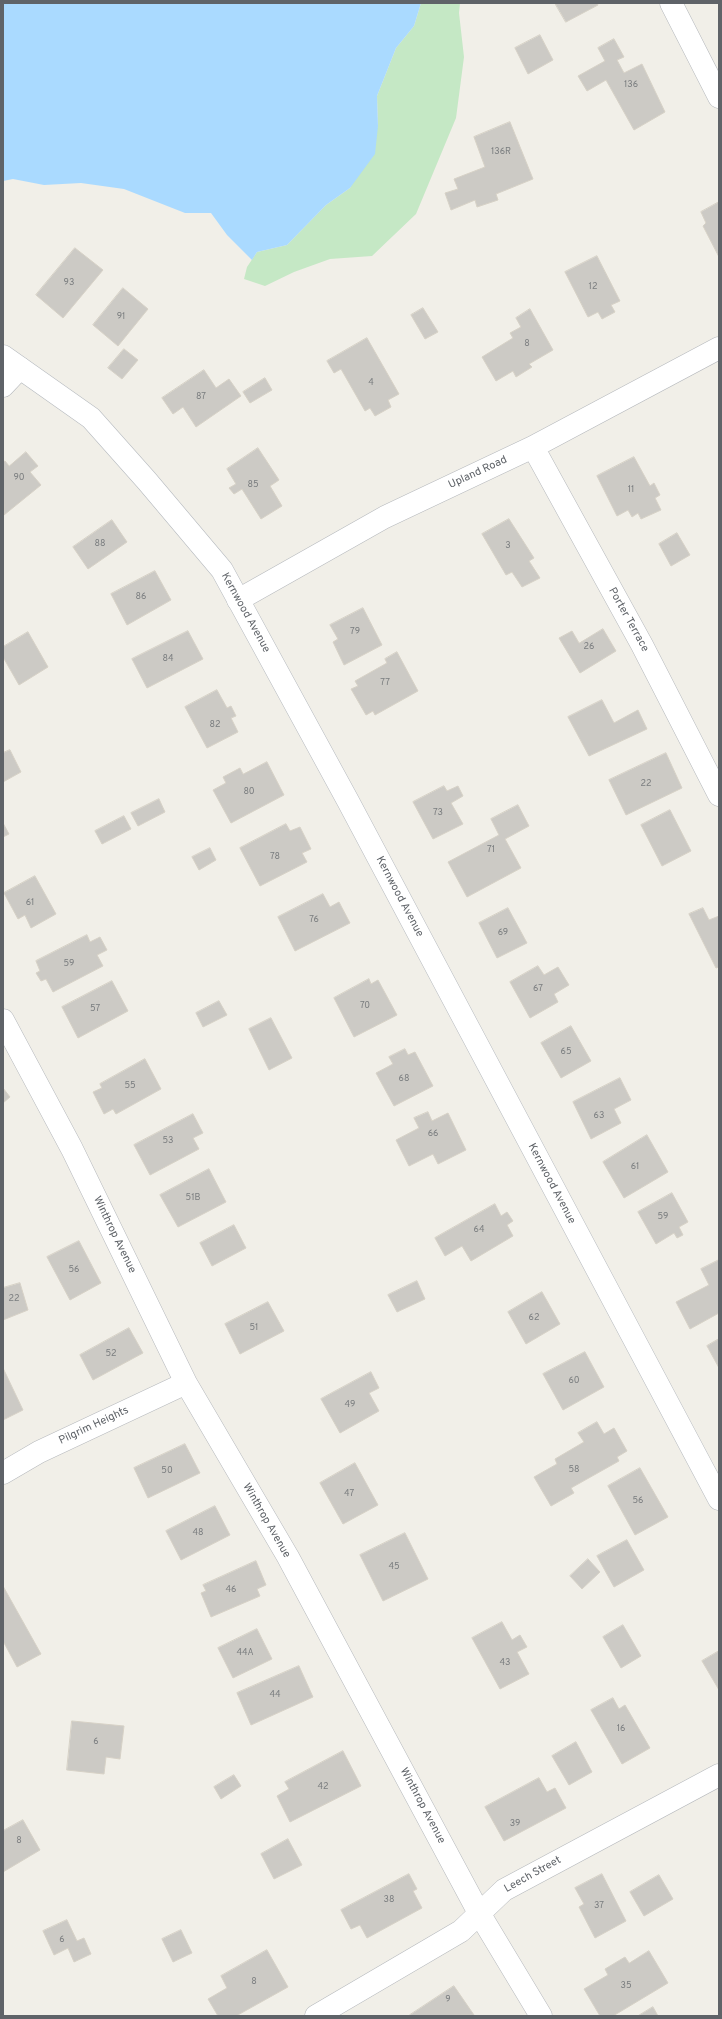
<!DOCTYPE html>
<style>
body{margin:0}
#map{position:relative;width:722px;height:2019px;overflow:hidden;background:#f1efe8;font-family:Overpass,sans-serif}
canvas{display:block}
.frame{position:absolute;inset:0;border:4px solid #5f6368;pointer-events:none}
</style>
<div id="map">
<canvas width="722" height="2019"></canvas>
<div class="frame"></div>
</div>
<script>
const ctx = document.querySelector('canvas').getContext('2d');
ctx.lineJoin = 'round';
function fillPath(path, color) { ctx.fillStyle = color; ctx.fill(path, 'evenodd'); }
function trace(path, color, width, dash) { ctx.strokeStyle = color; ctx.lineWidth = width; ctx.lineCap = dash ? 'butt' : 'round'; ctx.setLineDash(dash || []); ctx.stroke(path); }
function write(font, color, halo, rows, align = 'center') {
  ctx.font = font + ' Overpass,sans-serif'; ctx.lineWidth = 3.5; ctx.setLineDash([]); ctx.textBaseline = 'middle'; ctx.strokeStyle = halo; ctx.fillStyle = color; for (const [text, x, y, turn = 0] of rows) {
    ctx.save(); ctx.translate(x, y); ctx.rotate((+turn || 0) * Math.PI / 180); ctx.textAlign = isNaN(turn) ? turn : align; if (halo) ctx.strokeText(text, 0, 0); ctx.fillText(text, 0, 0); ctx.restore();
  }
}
const green = new Path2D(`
 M421,3h39l-1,10 5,44 -8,61 -40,96 -44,42 -42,3 -36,13 -29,14 -21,-7 3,-12 10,-15 30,-7 39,-40 24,-17 28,-62 -1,-30 19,-48 18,-22z`);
const water = new Path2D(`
 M3,3h418l-7,23 -18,22 -19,48 1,30 -3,28 -25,34 -24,17 -39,40 -30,7 -5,8 -25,-25 -16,-22h-26l-61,-24 -43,-6 -37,2 -31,-6 -10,2z`);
const building = new Path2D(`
 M555,3h42l1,2 -32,17z
 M540,35l13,25 -25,14 -13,-26z
 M614,39l10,18 -7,3 7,13 18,-9 23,48 -31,18 -28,-50 -19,11 -9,-15 27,-15 -7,-13z
 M510,122l23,57 -37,15 2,6 -21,7 -2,-7 -24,10 -6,-17 13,-4 -4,-10 31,-12 -11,-30z
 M719,202v55l-16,-31 3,-3 -5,-11z
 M75,248l28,22 -40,48 -27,-23z
 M597,256l23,45 -9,4 4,7 -13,7 -4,-7 -10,5 -23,-45z
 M123,288l25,21 -30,37 -25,-21z
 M423,308l15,24 -13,7 -14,-24z
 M530,309l23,41 -24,14 3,3 -16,10 -3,-6 -17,10 -14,-24 31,-19 -3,-5 11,-6 -5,-9z
 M367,338l32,56 -11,6 3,7 -16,9 -5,-8 -5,3 -24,-42 -7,4 -7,-12z
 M124,349l14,11 -16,19 -14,-11z
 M204,370l12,18 13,-9 12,17 -45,31 -13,-20 -10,7 -11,-16z
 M265,378l7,12 -22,13 -7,-11z
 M258,448l21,32 -9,6 12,20 -21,13 -19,-30 -8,5 -5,-6 7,-4 -9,-15z
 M26,452l12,14 -8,6 11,13 -37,30 -1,-53 2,-1 4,5z
 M634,457l16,29 4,-3 6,12 -5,3 6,12 -20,9 -3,-6 -6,4 -4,-7 -11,6 -20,-40z
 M509,519l25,39 -5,3 11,17 -18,9 -10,-15 -6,3 -24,-41z
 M112,520l15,22 -39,27 -15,-22z
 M677,533l13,22 -19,11 -12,-22z
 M155,571l16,29 -44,25 -16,-31z
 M363,608l19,37 -38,20 -11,-23 5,-3 -8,-14z
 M603,629l13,22 -36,22 -21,-35 13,-7 7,12z
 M188,631l15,28 -56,29 -15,-29z
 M28,632l20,35 -29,18 -16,-28v-10z
 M397,652l21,39 -43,24 -2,-4 -7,4 -15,-26 7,-3 -3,-5 32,-18 -2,-4z
 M217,690l10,18 4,-2 5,10 -5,2 7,14 -31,16 -22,-41z
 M602,700l12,23 24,-13 9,19 -58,27 -21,-39z
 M10,750l11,22 -18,10v-29z
 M666,753l16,35 -56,27 -17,-35z
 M267,762l17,33 -53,28 -18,-33 13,-7 -3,-6 17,-9 3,6z
 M444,786l3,5 11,-5 5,10 -12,7 12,21 -30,15 -20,-37z
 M159,799l6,13 -27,14 -7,-13z
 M518,805l11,21 -24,13 16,29 -54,29 -19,-35 51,-27 -8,-16z
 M670,810l21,41 -29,15 -21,-41z
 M124,816l7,13 -29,15 -7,-13z
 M3,823l6,11 -6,3z
 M286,824l4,7 10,-4 11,22 -9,4 5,9 -47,24 -20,-38z
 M210,848l6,12 -17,10 -7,-13z
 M35,876l21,38 -25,14 -6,-13 -7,4 -14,-26z
 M323,894l7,13 9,-5 11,21 -55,28 -17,-34z
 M508,908l19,35 -30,15 -18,-35z
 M703,908l6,12 10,-4v51l-3,1 -27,-54z
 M87,935l3,7 10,-5 7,13 -10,5 6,11 -50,26 -7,-13 -5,2 -5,-8 4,-2 -4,-10z
 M538,966l6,9 14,-8 11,18 -15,9 4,8 -28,16 -20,-36z
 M369,979l2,5 7,-4 19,35 -43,22 -20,-39z
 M112,981l16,30 -50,27 -16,-31z
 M219,1001l8,14 -24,12 -7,-14z
 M271,1018l21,40 -23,12 -20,-41z
 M571,1026l20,35 -30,17 -20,-35z
 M405,1049l3,6 7,-3 18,34 -39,20 -18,-33 17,-9 -4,-7z
 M145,1059l16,30 -45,25 -3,-5 -9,5 -11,-22 9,-4 -2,-4z
 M620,1078l11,22 -17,9 7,14 -30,16 -18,-37z
 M3,1088l7,9 -7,6z
 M428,1112l4,9 16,-8 18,37 -28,14 -5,-10 -24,12 -13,-26 23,-12 -5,-10z
 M193,1114l10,19 -10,5 6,11 -49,26 -16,-30z
 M647,1135l21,37 -44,26 -21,-36z
 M209,1169l17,33 -48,25 -18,-32z
 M672,1193l16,29 -9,5 4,8 -6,3 -3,-5 -18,11 -18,-32z
 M495,1204l6,12 6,-4 6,9 -6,4 6,11 -42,25 -9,-15 -17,10 -10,-18z
 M234,1225l12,23 -34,18 -12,-23z
 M79,1241l22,42 -31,17 -23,-43z
 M719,1260v53l-29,16 -14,-27 33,-17 -8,-16z
 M417,1281l8,18 -28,13 -9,-17z
 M20,1283l8,27 -25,10v-32z
 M542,1292l18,32 -34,20 -18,-32z
 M268,1302l16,29 -44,23 -15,-30z
 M129,1328l14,25 -50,27 -13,-25z
 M719,1339v29l-12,-22z
 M585,1352l19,35 -41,23 -20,-36z
 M3,1368l20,42 -20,10z
 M371,1372l8,16 -10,5 10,18 -39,22 -19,-34z
 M597,1422l7,12 10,-6 13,23 -10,6 2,4 -48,27 3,5 -23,13 -17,-29 23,-13 -2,-5 29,-17 -6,-9z
 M185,1444l15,29 -52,25 -14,-30z
 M355,1463l23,42 -35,19 -23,-41z
 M640,1468l28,49 -33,18 -27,-49z
 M215,1506l15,29 -49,25 -15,-29z
 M405,1533l23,46 -45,22 -23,-46z
 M627,1540l17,30 -30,17 -17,-31z
 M588,1559l12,13 -18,17 -12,-13z
 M256,1561l10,24 -9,4 3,7 -49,21 -10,-24 5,-2 -3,-6z
 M3,1586l38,68 -24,13 -14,-26z
 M502,1622l10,18 8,-5 7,12 -10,5 12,22 -29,15 -28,-51z
 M623,1625l18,31 -20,12 -18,-31z
 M257,1629l15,30 -39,19 -15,-30z
 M719,1651v39l-17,-29z
 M299,1666l14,31 -62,28 -14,-32z
 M613,1698l6,11 6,-4 25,43 -28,16 -31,-54z
 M72,1721l52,5 -4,33 -14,-2 -2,17 -37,-4z
 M576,1742l16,30 -23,13 -17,-29z
 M343,1751l18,35 -71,36 -13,-26 12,-7 -4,-7z
 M234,1775l7,11 -20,13 -7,-12z
 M539,1778l8,14 8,-4 11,20 -62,33 -19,-34z
 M23,1820l17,30 -37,22v-41z
 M288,1839l14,26 -28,14 -13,-25z
 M409,1874l8,15 -4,2 9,17 -55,30 -7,-13 -9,4 -10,-19z
 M602,1874l24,47 -31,17 -16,-31 5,-3 -9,-16z
 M659,1875l14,24 -29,17 -14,-24z
 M67,1920l10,21 7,-3 7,16 -17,8 -6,-14 -14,7 -11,-24z
 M181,1930l11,23 -19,9 -11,-23z
 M267,1950l21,37 -52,29h-18l-10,-17 19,-11 -6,-12z
 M649,1951l19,32 -55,33h-13l-16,-27 24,-14 -3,-6 20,-12 4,6z
 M454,1986l20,29 -63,1 -1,-1z
 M653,2007l5,9h-20z`);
const minor = new Path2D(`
 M671,3l48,94
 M3,386l17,-18
 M533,447l109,198 77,150
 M238,600l147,-83 148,-70 186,-99
 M3,1020l69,129 114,234 102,174 191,356 62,103
 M3,1473l36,-21 147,-69
 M316,2016l145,-85 43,-41 215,-115`);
const secondary = new Path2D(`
 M3,356l88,62 56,63 75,89 126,231 371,698`);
const numberNames = [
 ["136",631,85],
 ["136R",501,152],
 ["93",69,283],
 ["12",593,287],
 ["91",121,317],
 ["8",527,344],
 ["4",371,383],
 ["87",201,397],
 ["90",19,478],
 ["85",253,485],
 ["11",631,490],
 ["88",100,544],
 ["3",508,546],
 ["86",141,597],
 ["79",355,632],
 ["26",589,647],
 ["84",168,659],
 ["77",385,683],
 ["82",215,725],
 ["22",646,784],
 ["80",249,792],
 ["73",438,813],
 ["71",491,850],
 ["78",275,857],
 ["61",30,903],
 ["76",314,920],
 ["69",503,933],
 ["59",69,964],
 ["67",538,989],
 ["70",365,1006],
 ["57",95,1009],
 ["65",566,1052],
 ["68",404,1079],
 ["55",130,1086],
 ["63",599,1116],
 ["66",433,1134],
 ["53",168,1141],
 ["61",635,1167],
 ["51B",193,1198],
 ["59",663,1217],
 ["64",479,1230],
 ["56",74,1270],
 ["22",14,1299],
 ["62",534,1318],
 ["51",254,1328],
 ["52",111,1354],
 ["60",574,1381],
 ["49",350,1405],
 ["58",574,1470],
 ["50",167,1471],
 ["47",349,1494],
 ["56",638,1501],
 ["48",198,1533],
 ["45",394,1567],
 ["46",231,1590],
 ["44A",245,1653],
 ["43",505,1663],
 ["44",275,1695],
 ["16",621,1729],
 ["6",96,1742],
 ["42",323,1787],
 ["39",515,1824],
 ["8",19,1841],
 ["38",389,1900],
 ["37",599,1906],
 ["6",62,1940],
 ["8",254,1982],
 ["35",626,1986],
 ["9",448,2000]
];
const streetNames = [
 ["Upland Road",478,473,-25],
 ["Kernwood Avenue",245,613,61],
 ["Porter Terrace",628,620,61],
 ["Kernwood Avenue",399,897,62],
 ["Kernwood Avenue",551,1184,62],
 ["Winthrop Avenue",114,1235,64],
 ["Pilgrim Heights",94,1426,-25],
 ["Winthrop Avenue",266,1521,60],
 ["Winthrop Avenue",422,1806,62],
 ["Leech Street",533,1875,-29]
];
fillPath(green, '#c5e8c5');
fillPath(water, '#aadaff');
fillPath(building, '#cccac5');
trace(building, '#d6d1c6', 1);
trace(minor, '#b5b8bc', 23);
trace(secondary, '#b6babf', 23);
trace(minor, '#fff', 22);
trace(secondary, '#fff', 22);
write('9px', '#7a7d7f', null, numberNames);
write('11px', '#5f6368', '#fff', streetNames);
</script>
